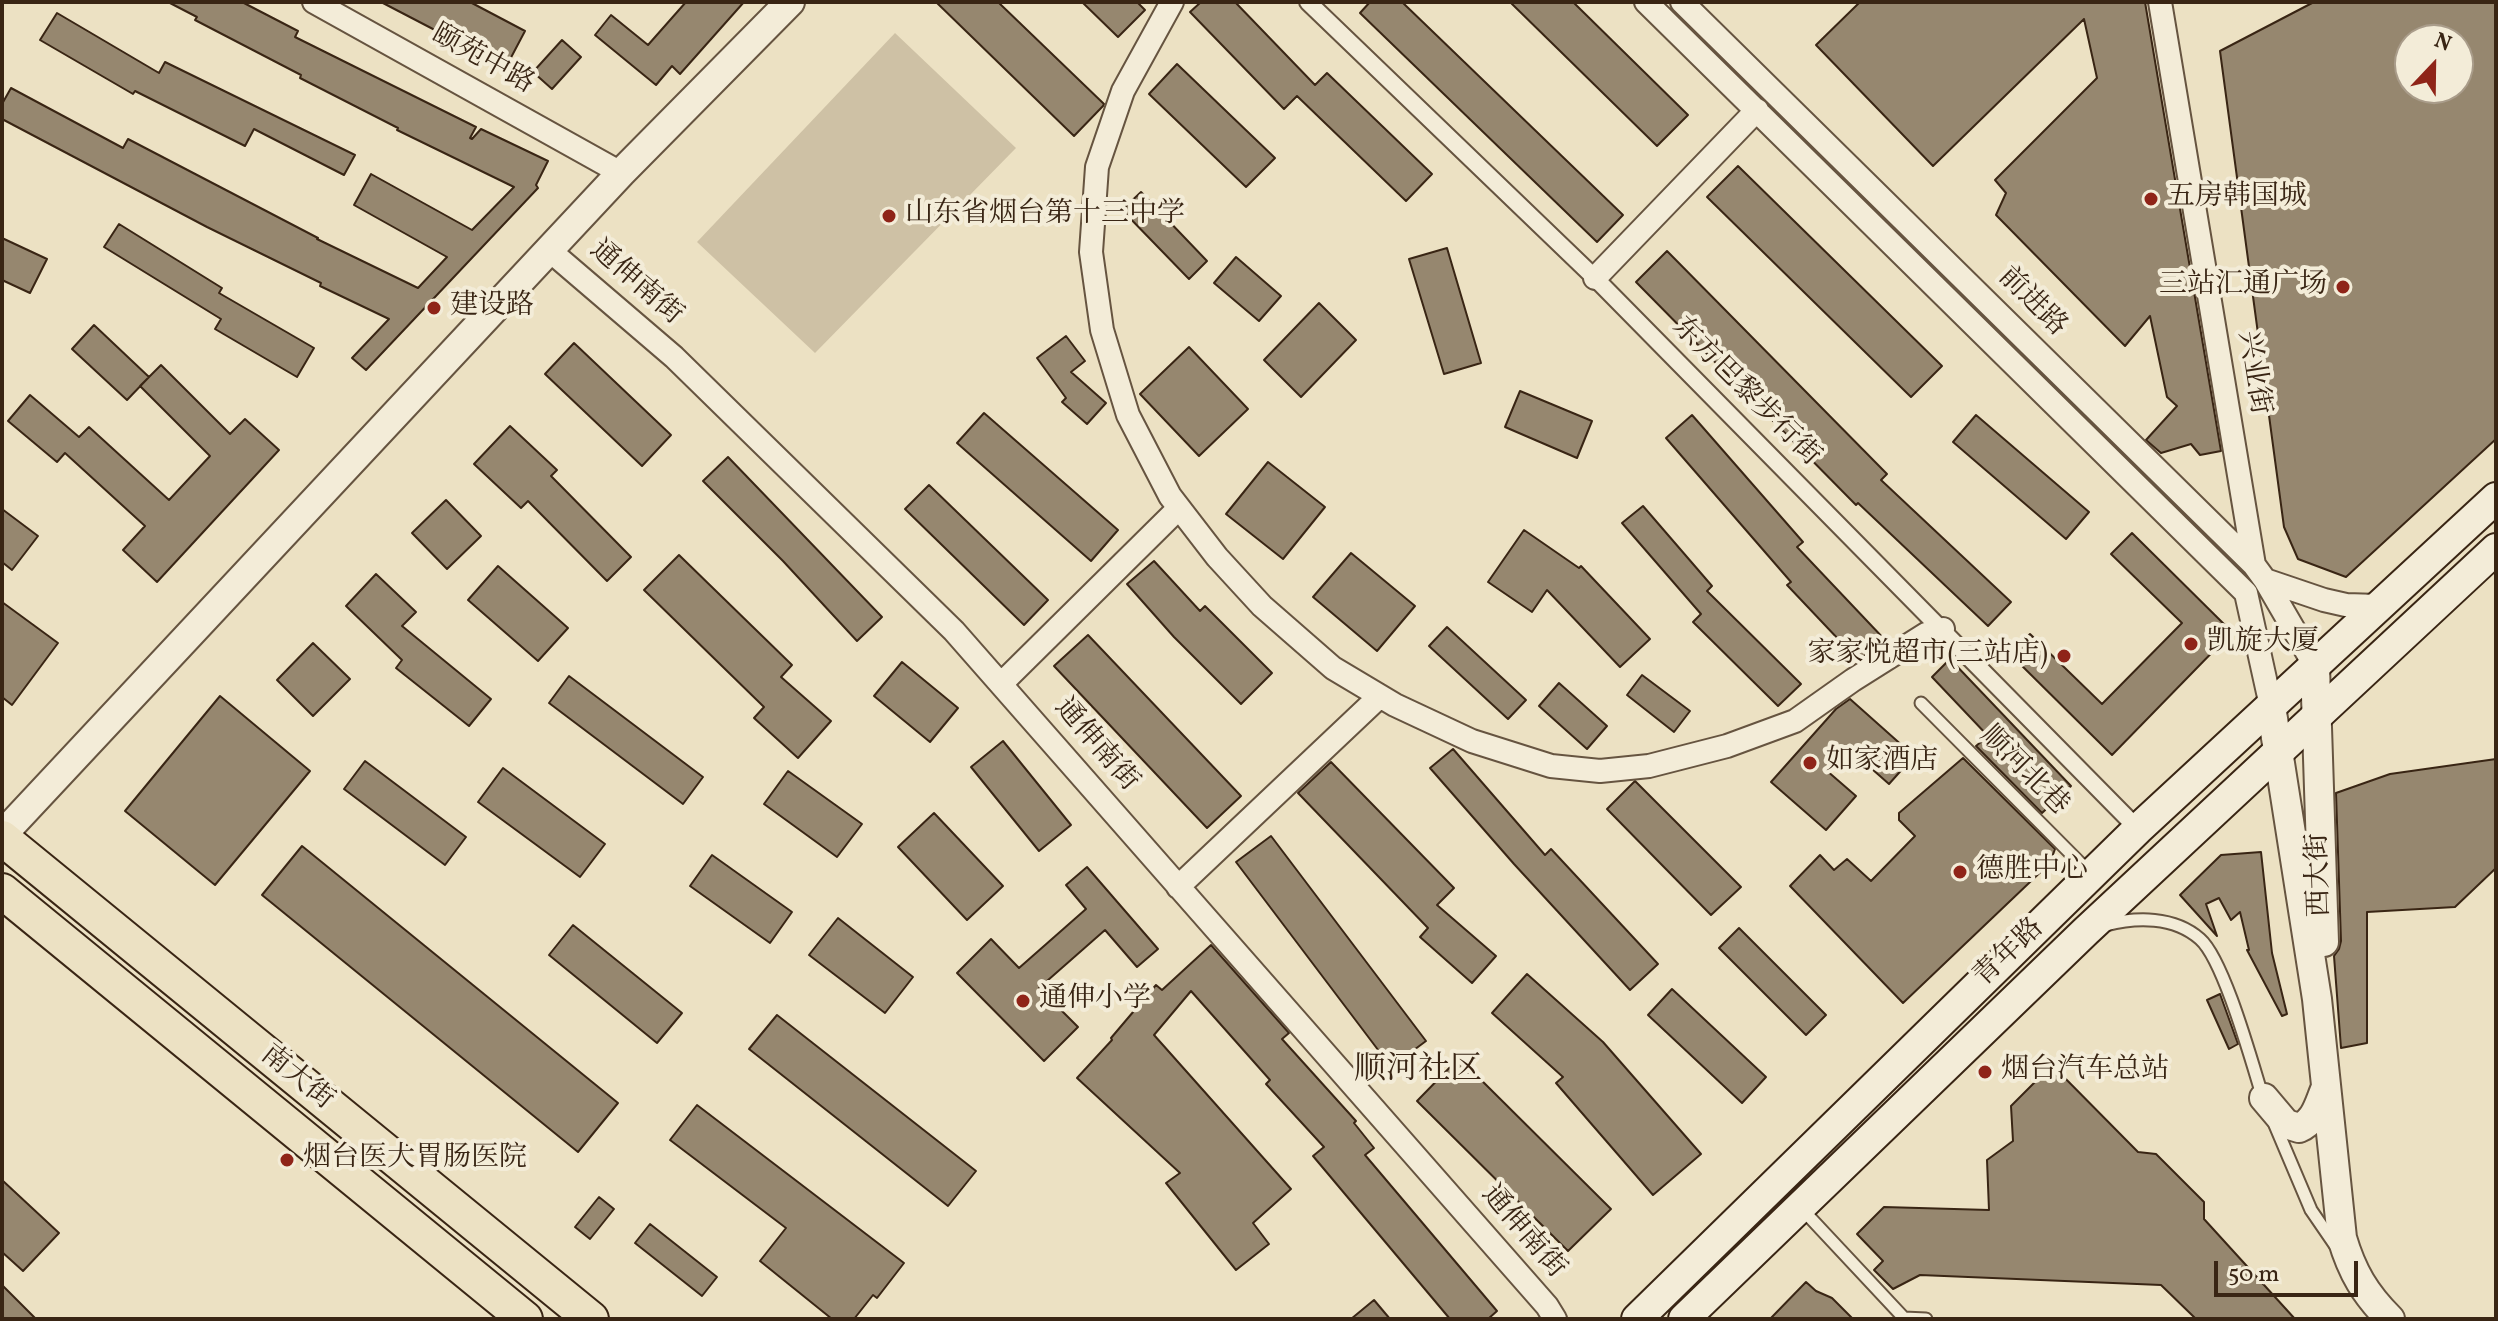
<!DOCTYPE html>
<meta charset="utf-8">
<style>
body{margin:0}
#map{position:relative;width:2498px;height:1321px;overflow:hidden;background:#ece1c3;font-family:Vollkorn,serif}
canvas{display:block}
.frame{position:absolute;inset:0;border:4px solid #392514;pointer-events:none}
.north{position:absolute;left:2394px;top:24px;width:80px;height:80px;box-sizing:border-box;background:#f3ecd8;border:2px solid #a99c8a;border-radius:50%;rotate:22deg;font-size:22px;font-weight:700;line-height:32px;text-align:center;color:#392514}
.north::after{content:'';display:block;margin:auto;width:28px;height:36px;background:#8f2418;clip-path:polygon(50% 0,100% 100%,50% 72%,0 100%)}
.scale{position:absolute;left:2214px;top:1261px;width:144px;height:36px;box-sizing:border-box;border:4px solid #392514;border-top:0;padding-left:10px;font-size:24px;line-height:28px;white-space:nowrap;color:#392514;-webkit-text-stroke:6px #f3ecd8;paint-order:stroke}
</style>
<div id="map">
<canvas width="2498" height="1321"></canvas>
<div class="frame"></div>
<div class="north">N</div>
<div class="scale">50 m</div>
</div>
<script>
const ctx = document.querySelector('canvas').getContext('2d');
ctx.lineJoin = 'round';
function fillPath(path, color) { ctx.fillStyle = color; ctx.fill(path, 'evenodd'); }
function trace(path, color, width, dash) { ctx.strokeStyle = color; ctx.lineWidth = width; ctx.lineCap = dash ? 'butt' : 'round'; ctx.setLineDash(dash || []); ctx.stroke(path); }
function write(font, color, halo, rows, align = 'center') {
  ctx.font = font + ' Vollkorn,"Noto Serif SC",serif'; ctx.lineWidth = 8; ctx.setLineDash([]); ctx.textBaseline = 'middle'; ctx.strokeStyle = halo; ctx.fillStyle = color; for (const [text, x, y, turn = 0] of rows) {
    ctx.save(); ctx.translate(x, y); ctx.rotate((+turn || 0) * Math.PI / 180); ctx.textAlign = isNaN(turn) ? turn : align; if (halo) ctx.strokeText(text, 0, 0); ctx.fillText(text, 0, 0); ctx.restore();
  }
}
const green = new Path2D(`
 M895,33l121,115 -201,205 -118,-111z`);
const building = new Path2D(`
 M168,2h74l56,29 -3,6 181,90 -6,11 2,1 9,-10 67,32 -12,24 2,3 -172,182 -14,-12 37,-39 -69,-33 1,-3 -114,-56 -205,-108v-15l9,-16 112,60 5,-9 190,99 -1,1 101,49 29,-31 -93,-52 17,-31 101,56 42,-43 -117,-57 1,-2 -98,-50 1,-3 -106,-55 2,-3z
 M381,2h89l55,29 -19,36z
 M686,2h58l-64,72 -8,-8 -16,19 -61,-50 16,-20 37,30z
 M936,2h62l106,102 -1,2 -29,30z
 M1082,2h55l8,8 -27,27z
 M1201,2h34l80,83 12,-12 105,101 -26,27 -109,-105 -13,13 -94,-97z
 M1370,2h32l221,213 -26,27 -237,-229z
 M1510,2h63l115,113 -31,31z
 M1860,2h285l76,449 -21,4 -9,-11 -30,9 -15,-13 31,-34 -10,-9 -17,-81 -25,30 -129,-131 10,-22 -11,-13 102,-102 -13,-59 -151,147 -117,-121z
 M2314,2h182v437l-150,138 -48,-18 -14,-32 -64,-476zM2410,40h48v48h-48z
 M57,13l102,60 6,-11 190,93 -11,20 -90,-46 -9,17 -110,-55 -2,3 -93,-54z
 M562,40l19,17 -29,32 -19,-17z
 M1177,64l98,94 -29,29 -97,-93z
 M1738,166l204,200 -31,31 -204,-200z
 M1141,192l66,69 -18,18 -67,-69z
 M119,224l103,64 -3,5 95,55 -17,29 -82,-48 6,-10 -117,-72z
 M2,238l45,21 -17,34 -28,-13z
 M1447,248l34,115 -37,11 -35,-115z
 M1667,251l220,223 -6,6 130,122 -23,24 -130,-123 -2,2 -220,-223z
 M1236,257l45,39 -22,25 -45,-38z
 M1319,303l37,37 -55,57 -37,-37z
 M94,325l55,52 -22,23 -55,-51z
 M1066,336l19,25 -14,11 35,31 -19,21 -25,-22 4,-4 -29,-40z
 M574,343l97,92 -29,31 -97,-92z
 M1189,347l59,62 -49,47 -59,-62z
 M161,365l69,69 15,-15 34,31 -122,132 -34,-32 22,-24 -80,-73 -8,9 -49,-41 22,-26 49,42 10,-10 80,73 41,-44 -70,-70z
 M1520,391l72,30 -15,37 -72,-31z
 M984,413l134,117 -27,31 -134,-118z
 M1692,415l111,127 -6,5 89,94 -5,5 -23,14 -71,-75 4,-3 -125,-144z
 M1976,415l113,97 -23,27 -113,-97z
 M510,426l47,44 -6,6 80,81 -24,24 -79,-80 -7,7 -47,-44z
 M728,457l154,160 -25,24 -74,-80 -80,-80z
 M1268,462l57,45 -42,52 -57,-45z
 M929,485l119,115 -24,25 -119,-116z
 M446,500l35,36 -34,33 -35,-36z
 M1643,506l69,80 -5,5 94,93 -23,22 -85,-84 8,-8 -79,-91z
 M2,509l36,27 -26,34 -10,-8z
 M1524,530l55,38 2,-2 69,73 -30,28 -73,-77 -15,22 -44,-30z
 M2132,533l100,99 -120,123 -102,-101 20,-20 72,70 80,-81 -71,-69z
 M1351,553l64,53 -38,45 -64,-54z
 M679,555l113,110 -11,12 50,44 -33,37 -44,-40 10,-11 -120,-117z
 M1154,561l46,50 5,-5 67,67 -31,31 -67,-67 -47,-53z
 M498,566l70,62 -30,33 -70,-61z
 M376,574l40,38 -14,14 89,73 -22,27 -73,-58 6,-8 -56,-54z
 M2,602l56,41 -46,62 -10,-8z
 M1447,627l79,73 -18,19 -79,-73z
 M1088,635l153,161 -34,32 -153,-162z
 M313,643l37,36 -37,37 -36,-36z
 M1950,659l121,127 -29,27 -66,-67 12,-10 -56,-59z
 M902,662l56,46 -28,34 -56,-46z
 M1642,675l48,36 -16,21 -47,-37z
 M569,676l134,101 -20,27 -134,-101z
 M1559,683l48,43 -20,23 -48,-43z
 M220,696l90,75 -95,114 -90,-74z
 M1850,699l64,57 -25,28 -42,-37 -21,23 30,26 -30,34 -55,-48 65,-73z
 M1003,741l68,84 -32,26 -68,-84z
 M1453,749l92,106 6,-6 107,115 -28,26 -116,-126 -84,-96z
 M1963,758l92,91 -5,14 -147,140 -113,-117 30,-31 14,15 13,-11 24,22 44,-45 -16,-16v-7z
 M2496,759v109l-41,39 -88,5v131l-26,5 -7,-92 5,-7 2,-8 -5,-148 54,-19z
 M365,761l101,76 -21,28 -101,-76z
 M1331,762l123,126 -17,17 59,51 -24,27 -52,-46 8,-9 -130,-135z
 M503,768l102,76 -25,33 -102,-75z
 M788,771l74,53 -25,33 -73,-53z
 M1635,781l106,106 -30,28 -104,-106z
 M934,813l69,73 -36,34 -69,-73z
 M1271,836l155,205 -35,26 -155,-205z
 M302,846l316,257 -40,49 -316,-257z
 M2261,852l11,101 15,61 -5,2 -35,-66h2l-9,-38 -9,8 -12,-22 -13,6 11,32 -37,-41 41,-40z
 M712,855l80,57 -22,31 -80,-57z
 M1087,867l71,82 -21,18 -32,-37 -66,58 39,39 -34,34 -87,-88 34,-34 28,29 67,-59 -20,-24z
 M838,918l75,59 -28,36 -76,-58z
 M573,925l109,88 -25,30 -108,-88z
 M1739,928l87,87 -20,20 -87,-87z
 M1211,945l78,88 -7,6 74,82 -2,2 20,25 -9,7 132,156 -9,8h-38l-137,-163 11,-9 -58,-63 4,-4 -79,-89 -37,44 137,154 -38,34 16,21 -33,26 -70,-87 14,-10 -103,-95 35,-38 -1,-2 45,-53 6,5z
 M1527,974l76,68 98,112 -48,41 -97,-112 7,-6 -71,-64z
 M1672,989l94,88 -24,26 -94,-88z
 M2220,994l18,50 -9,5 -22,-49z
 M777,1015l199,156 -28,35 -199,-157z
 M1459,1058l152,151 -43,42 -151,-150z
 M2052,1065l86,87 18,2 48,48v17l91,100h-99l-35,-34 -241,-10 -27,14 -19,-19 9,-9 -26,-27 27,-27 105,3 -2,-50 26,-19 -2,-35z
 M697,1105l207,158 -27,35 -4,-3 -19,24h-22l-72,-58 26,-33 -116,-88z
 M2,1180l57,53 -36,38 -21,-19z
 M599,1197l15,12 -24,30 -15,-12z
 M650,1224l67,53 -15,19 -67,-53z
 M1806,1282l10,9 16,7 21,21h-83z
 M2,1285l34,34h-34z
 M1374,1300l16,19h-39z`);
const service = new Path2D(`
 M1921,703l170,171
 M2106,925c30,-8 68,-9 94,14 24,21 52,124 63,159
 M2275,1125l36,85 24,35
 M1802,1209l102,109 22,1`);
const pedestrian = new Path2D(`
 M1308,2l287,276 543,551`);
const minor = new Path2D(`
 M314,2l307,171
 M1172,2l-49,89 -26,76 -6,85 11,78 26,85 42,81 47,61 45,49 71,62 62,37 77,36 79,25 49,5 49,-5 78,-20 68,-25 58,-41 73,-46 17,-5
 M1646,2l600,591 25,113
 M1682,2l572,563 11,15 50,86
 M2160,2l94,563
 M549,250l125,107 280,274 593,675 8,13
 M1595,278l162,-168
 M2265,580l59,20 22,5 33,1
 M1001,684l178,-176
 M1178,887l202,-191`);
const tertiary = new Path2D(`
 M2315,666l9,276
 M2271,706l46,293 25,239c10,34 23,56 48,81
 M2,835l619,-662 169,-171
 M2264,1098l22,26 13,4c17,-7 20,-25 27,-41`);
const secondary = new Path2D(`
 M1637,1319l501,-490 358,-331
 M1684,1319l402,-388 410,-382`);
const primary = new Path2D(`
 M2,838l589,481
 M2,891l523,428`);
const markers = [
 [2151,199,8,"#8f2418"],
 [889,216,8,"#8f2418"],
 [2343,287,8,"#8f2418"],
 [434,308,8,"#8f2418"],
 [2191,644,8,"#8f2418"],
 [2064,656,8,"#8f2418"],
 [1810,763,8,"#8f2418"],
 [1960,872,8,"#8f2418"],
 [1023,1001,8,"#8f2418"],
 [1985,1072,8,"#8f2418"],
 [287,1160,8,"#8f2418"]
];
const streetNames = [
 ["颐苑中路",482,61,29],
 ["通伸南街",635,284,41],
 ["前进路",2031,303,45],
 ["兴业街",2252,373,81],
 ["东方巴黎步行街",1745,393,45],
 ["通伸南街",1095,746,49],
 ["顺河北巷",2023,772,45],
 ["西大街",2321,875,-92],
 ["青年路",2010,954,-44],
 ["南大街",296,1079,39],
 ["通伸南街",1522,1233,49]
];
const poiNames = [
 ["五房韩国城",2167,199],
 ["山东省烟台第十三中学",905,216],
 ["三站汇通广场",2327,287,"right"],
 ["建设路",450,308],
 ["凯旋大厦",2207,644],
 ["家家悦超市(三站店)",2048,656,"right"],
 ["如家酒店",1826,763],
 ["德胜中心",1976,872],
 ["通伸小学",1039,1001],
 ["烟台汽车总站",2001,1072],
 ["烟台医大胃肠医院",303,1160]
];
const quarterNames = [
 ["顺河社区",1418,1072]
];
fillPath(green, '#cec1a5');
fillPath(building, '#96876f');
trace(building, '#392514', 2);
trace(service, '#665440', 15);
trace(pedestrian, '#665440', 20);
trace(minor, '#665440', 26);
trace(tertiary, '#665440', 32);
trace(secondary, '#392514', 34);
trace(primary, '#392514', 38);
trace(service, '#f3ecd8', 11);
trace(pedestrian, '#f3ecd8', 16);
trace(minor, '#f3ecd8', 22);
trace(tertiary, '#f3ecd8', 28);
trace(secondary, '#f3ecd8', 30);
trace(primary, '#ece1c3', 34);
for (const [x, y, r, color] of markers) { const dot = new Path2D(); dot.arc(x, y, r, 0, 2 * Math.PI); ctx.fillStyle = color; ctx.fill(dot); trace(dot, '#f3ecd8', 3); }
write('28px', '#392514', '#f3ecd8', streetNames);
write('28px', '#392514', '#f3ecd8', poiNames, 'left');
write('32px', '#392514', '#f3ecd8', quarterNames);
</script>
